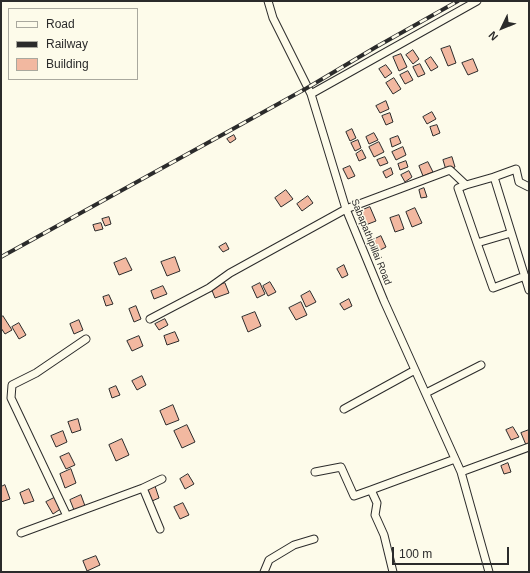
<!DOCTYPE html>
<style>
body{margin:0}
#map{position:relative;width:530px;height:573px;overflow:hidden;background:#fdfbea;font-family:Helvetica,sans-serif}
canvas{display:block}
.frame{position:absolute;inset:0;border:2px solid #2b2b2b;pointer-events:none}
.legend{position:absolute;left:8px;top:8px;width:130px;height:72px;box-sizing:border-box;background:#fdfbea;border:1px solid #a9a89e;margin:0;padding:5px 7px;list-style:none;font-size:12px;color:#2b2b2b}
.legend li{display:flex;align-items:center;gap:8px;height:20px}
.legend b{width:20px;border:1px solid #a9a89e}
.north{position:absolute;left:482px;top:8px;width:40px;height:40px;-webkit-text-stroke:3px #fdfbea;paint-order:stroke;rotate:227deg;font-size:11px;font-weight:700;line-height:16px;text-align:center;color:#2b2b2b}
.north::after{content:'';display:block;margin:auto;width:14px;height:18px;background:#2b2b2b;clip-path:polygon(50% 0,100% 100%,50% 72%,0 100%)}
.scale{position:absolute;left:392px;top:547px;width:117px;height:18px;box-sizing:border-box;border:2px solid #2b2b2b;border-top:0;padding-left:5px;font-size:12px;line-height:14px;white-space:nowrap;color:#2b2b2b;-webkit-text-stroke:3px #fdfbea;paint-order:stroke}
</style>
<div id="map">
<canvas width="530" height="573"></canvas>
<div class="frame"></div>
<ul class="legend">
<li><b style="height:5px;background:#fdfbea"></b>Road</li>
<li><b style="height:5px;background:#2b2b2b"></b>Railway</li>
<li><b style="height:11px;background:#f2b8a0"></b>Building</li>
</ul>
<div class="north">N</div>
<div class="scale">100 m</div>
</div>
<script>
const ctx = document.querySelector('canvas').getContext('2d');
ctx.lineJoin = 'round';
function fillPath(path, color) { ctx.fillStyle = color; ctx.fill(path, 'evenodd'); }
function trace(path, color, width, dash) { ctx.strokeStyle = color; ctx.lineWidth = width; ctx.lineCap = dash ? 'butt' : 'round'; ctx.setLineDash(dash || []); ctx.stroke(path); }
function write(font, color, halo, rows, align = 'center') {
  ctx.font = font + ' Helvetica,sans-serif'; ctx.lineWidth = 3; ctx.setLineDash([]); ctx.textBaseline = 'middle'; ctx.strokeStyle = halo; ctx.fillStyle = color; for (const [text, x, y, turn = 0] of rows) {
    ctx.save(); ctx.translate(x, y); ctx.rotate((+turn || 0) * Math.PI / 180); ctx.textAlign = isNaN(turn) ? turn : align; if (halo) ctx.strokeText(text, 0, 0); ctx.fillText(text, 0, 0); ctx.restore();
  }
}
const building = new Path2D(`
 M450,46l6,17 -8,3 -7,-17z
 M413,50l6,9 -6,5 -7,-9z
 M401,54l6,13 -8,4 -6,-14z
 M431,57l7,10 -7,4 -6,-10z
 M473,59l5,12 -10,4 -6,-12z
 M420,64l5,10 -7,3 -5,-10z
 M386,65l6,8 -7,5 -6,-9z
 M408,71l5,9 -8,4 -5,-9z
 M394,78l7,11 -8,5 -7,-11z
 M386,101l3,8 -9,4 -4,-7z
 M432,112l4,7 -9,5 -4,-7z
 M390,113l3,9 -7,3 -4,-9z
 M437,125l3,8 -7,3 -3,-9z
 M352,129l4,9 -6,3 -4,-9z
 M374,133l4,7 -9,4 -3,-7z
 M234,135l2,4 -6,4 -3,-4z
 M398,136l3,7 -9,4 -2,-8z
 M358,140l3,8 -6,3 -4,-8z
 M379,142l5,10 -10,5 -5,-10z
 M403,147l3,8 -10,5 -4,-8z
 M362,150l4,8 -7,3 -3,-7z
 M385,157l3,6 -8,3 -3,-6z
 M452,157l3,10 -9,3 -3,-10z
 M406,161l2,6 -8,3 -2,-6z
 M428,162l5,10 -10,4 -4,-10z
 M350,166l5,10 -7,3 -5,-10z
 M391,168l2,6 -7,4 -3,-6z
 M409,171l3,6 -7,5 -4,-7z
 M424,188l3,9 -6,1 -2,-8z
 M286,190l7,9 -12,8 -6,-9z
 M308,196l5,7 -11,8 -5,-7z
 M370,207l6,14 -13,5 -5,-14z
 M415,208l7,15 -10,4 -6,-15z
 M399,215l5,14 -9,3 -5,-14z
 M109,217l2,7 -6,2 -3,-7z
 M101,223l2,6 -8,2 -2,-6z
 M381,236l5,11 -8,4 -5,-11z
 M226,243l3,6 -6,3 -4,-5z
 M175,257l5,14 -13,5 -6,-14z
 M126,258l6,12 -13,5 -5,-12z
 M344,265l4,10 -6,3 -5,-9z
 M270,282l6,10 -8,4 -5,-10z
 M225,283l4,10 -14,5 -4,-10z
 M260,283l5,11 -8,4 -5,-11z
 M163,286l4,8 -13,5 -3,-8z
 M310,291l6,11 -10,5 -5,-11z
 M109,295l4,9 -7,2 -3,-9z
 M349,299l3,7 -8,4 -4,-6z
 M301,302l6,13 -11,5 -7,-12z
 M136,306l5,13 -7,3 -5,-13z
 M255,312l6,14 -13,6 -6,-15z
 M3,316l9,14 -7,4 -4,-6v-10z
 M165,319l3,6 -9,5 -4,-6z
 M79,320l4,10 -9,4 -4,-10z
 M19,323l7,12 -7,4 -7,-12z
 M175,332l4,9 -12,4 -3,-9z
 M139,336l4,10 -11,5 -5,-10z
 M142,376l4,9 -9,5 -5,-9z
 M116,386l4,9 -8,3 -3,-9z
 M173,405l6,15 -13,5 -6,-14z
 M78,419l3,11 -9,3 -4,-11z
 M187,425l8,17 -13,6 -8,-17z
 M513,427l6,10 -8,3 -5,-10z
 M529,430v13l-3,2 -5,-12z
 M63,431l4,11 -11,5 -5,-11z
 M122,439l7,16 -13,6 -7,-16z
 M69,453l6,12 -9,4 -6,-12z
 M508,463l3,9 -7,2 -3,-8z
 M71,469l5,14 -11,5 -5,-14z
 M188,474l6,10 -9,5 -5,-10z
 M5,485l5,14 -9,3v-15z
 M155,486l4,12 -7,3 -5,-13z
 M29,489l5,12 -10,3 -4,-11z
 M81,495l4,11 -11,4 -4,-10z
 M56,497l6,11 -9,6 -7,-12z
 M183,503l6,12 -9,4 -6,-12z
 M96,556l4,9 -13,6 -4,-10z`);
const street = new Path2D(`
 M268,1l5,17 38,76
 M477,1l-166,93 35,115 38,92 77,171 28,100
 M494,177l22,-8 3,13 10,5
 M466,185l-8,3 19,55 34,-10
 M477,243l16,45 32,-12
 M150,319l59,-31 21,-15 116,-64 104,-39 16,15 28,-8 35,113
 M426,393l55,-28
 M344,409l71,-39
 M315,472l26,-5 13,29 17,-6
 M461,472l68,-25
 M143,488l19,-9
 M67,516l-56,-118 1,-13 24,-12 50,-34
 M21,533l122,-45 17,41
 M264,572l5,-12 25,-15 20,-6
 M393,572l-9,-37 -9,-20 2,-12 -6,-13 84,-31`);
const rail = new Path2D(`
 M1,257l306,-169 69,-41 82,-46`);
const streetNames = [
 ["Sabapathipillai Road",371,242,68]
];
fillPath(building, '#f2b8a0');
trace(building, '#2b2b2b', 1);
trace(street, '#2b2b2b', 9);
trace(street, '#fdfbea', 7);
trace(rail, '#2b2b2b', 4);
trace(rail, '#fdfbea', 2.5, [8]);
write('10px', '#2b2b2b', '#fdfbea', streetNames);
</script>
